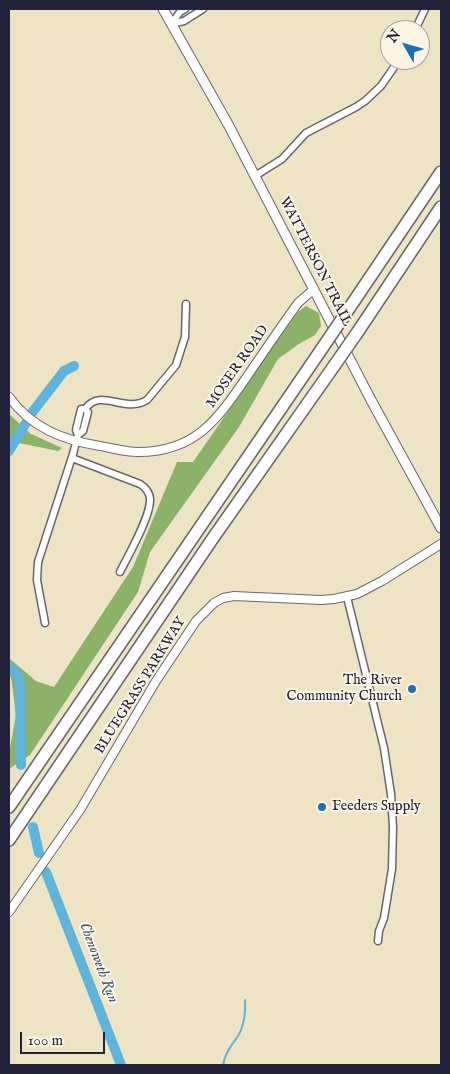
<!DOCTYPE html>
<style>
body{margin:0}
#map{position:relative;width:450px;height:1074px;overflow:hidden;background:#ede4c5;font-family:"IM FELL English",serif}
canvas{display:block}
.frame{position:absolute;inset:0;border:10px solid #22223b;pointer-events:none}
.north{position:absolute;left:380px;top:20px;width:50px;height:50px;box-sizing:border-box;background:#fcf5e5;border:1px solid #a5a1a1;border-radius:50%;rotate:308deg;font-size:14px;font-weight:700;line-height:20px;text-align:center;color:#22223b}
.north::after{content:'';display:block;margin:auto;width:18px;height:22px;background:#1f6fb2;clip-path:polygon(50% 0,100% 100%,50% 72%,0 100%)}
.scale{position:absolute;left:20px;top:1032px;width:85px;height:22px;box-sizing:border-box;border:2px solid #22223b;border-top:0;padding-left:6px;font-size:15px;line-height:18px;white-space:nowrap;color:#22223b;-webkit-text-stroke:4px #fcf5e5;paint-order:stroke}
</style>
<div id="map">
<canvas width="450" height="1074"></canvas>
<div class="frame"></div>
<div class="north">N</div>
<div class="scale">100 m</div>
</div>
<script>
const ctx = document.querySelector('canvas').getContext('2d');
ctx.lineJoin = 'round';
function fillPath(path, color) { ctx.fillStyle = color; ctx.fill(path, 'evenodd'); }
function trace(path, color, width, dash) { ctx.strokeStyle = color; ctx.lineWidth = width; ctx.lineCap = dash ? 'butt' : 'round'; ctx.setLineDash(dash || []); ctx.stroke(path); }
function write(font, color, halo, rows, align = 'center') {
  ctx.font = font + ' "IM FELL English",serif'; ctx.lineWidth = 4; ctx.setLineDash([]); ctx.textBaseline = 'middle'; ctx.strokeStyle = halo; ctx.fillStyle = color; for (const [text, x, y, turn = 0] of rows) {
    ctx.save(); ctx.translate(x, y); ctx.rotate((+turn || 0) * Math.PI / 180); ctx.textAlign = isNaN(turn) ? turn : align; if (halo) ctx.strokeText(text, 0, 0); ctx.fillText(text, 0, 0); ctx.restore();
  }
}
const forest = new Path2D(`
 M306,306l13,7 2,13 -6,9 -16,9 -21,15 -39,68 -89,125 -12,40 -108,163 -21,14v-16l7,-38 -5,-38 -2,-1v-18l27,23 18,6 79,-120 44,-105h16l76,-110 29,-40z
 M9,414l22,20 31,14 -4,3 -39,-8 -9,12 -1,21z`);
const stream = new Path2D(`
 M223,1065c2,-12 8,-19 15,-29 6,-10 8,-25 7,-36`);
const river = new Path2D(`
 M31,414l33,-43 10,-5
 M9,451l17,-28
 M9,667l6,4 5,10 1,84
 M33,827l6,26
 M46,872l75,193`);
const minor = new Path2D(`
 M171,24l13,-3 19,-12
 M171,24l9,-12 5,-3
 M415,30l10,-21
 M255,176l27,-17 24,-26 50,-26 9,-6 16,-15 18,-26
 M78,435l5,-4 5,-19 -3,-3
 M72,458l68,26c5,3 10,9 10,15 1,17 -22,57 -30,73
 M347,597l37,151 7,46 2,33 -1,42 -8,49 -5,13 -1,10
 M45,623l-8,-43 1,-18 35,-108 5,-19 -2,-5 5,-21h4c16,-22 39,5 62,-9l29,-35 9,-28 1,-33`);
const tertiary = new Path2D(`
 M9,397c23,31 53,43 91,49 12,2 25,6 38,6 57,0 79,-32 108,-74 17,-25 34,-50 52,-75l16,-14
 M9,912l71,-102 76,-129 40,-60 18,-18 9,-5 11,-2 87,4 13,-1 23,-5 25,-13 59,-37`);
const secondary = new Path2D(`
 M163,9l66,117 142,274 70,128`);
const motorway = new Path2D(`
 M346,313l95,-141
 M357,333l84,-126
 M9,807l314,-460
 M9,840l204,-302 121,-172`);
const motorwayBridge = new Path2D(`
 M323,347l23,-34
 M334,366l23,-33`);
const markers = [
 [412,689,5,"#1f6fb2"],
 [322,807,5,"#1f6fb2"]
];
const streetNames = [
 ["WATTERSON TRAIL",315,262,63],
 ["MOSER ROAD",238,367,-55],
 ["BLUEGRASS PARKWAY",141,686,-58]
];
const poiNames = [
 ["The River",402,681],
 ["Community Church",402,697],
 ["Feeders Supply",332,807,"left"]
];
const waterNames = [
 ["Chenoweth Run",98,963,69]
];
fillPath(forest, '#8bb268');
trace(stream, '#5eb4db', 2);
trace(river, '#5eb4db', 10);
trace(minor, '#69666b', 9);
trace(tertiary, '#69666b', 10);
trace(secondary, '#69666b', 11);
trace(motorway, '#69666b', 14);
trace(minor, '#fff', 6);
trace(tertiary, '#fff', 8);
trace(secondary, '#fff', 9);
trace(motorway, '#fff', 11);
trace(motorwayBridge, '#69666b', 14, []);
trace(motorwayBridge, '#fff', 11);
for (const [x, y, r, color] of markers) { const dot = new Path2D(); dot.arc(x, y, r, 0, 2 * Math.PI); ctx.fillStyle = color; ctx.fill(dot); trace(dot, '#fcf5e5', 2); }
write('14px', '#22223b', '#fcf5e5', streetNames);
write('14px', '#22223b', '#fcf5e5', poiNames, 'right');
write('italic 15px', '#375573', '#fcf5e5', waterNames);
</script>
